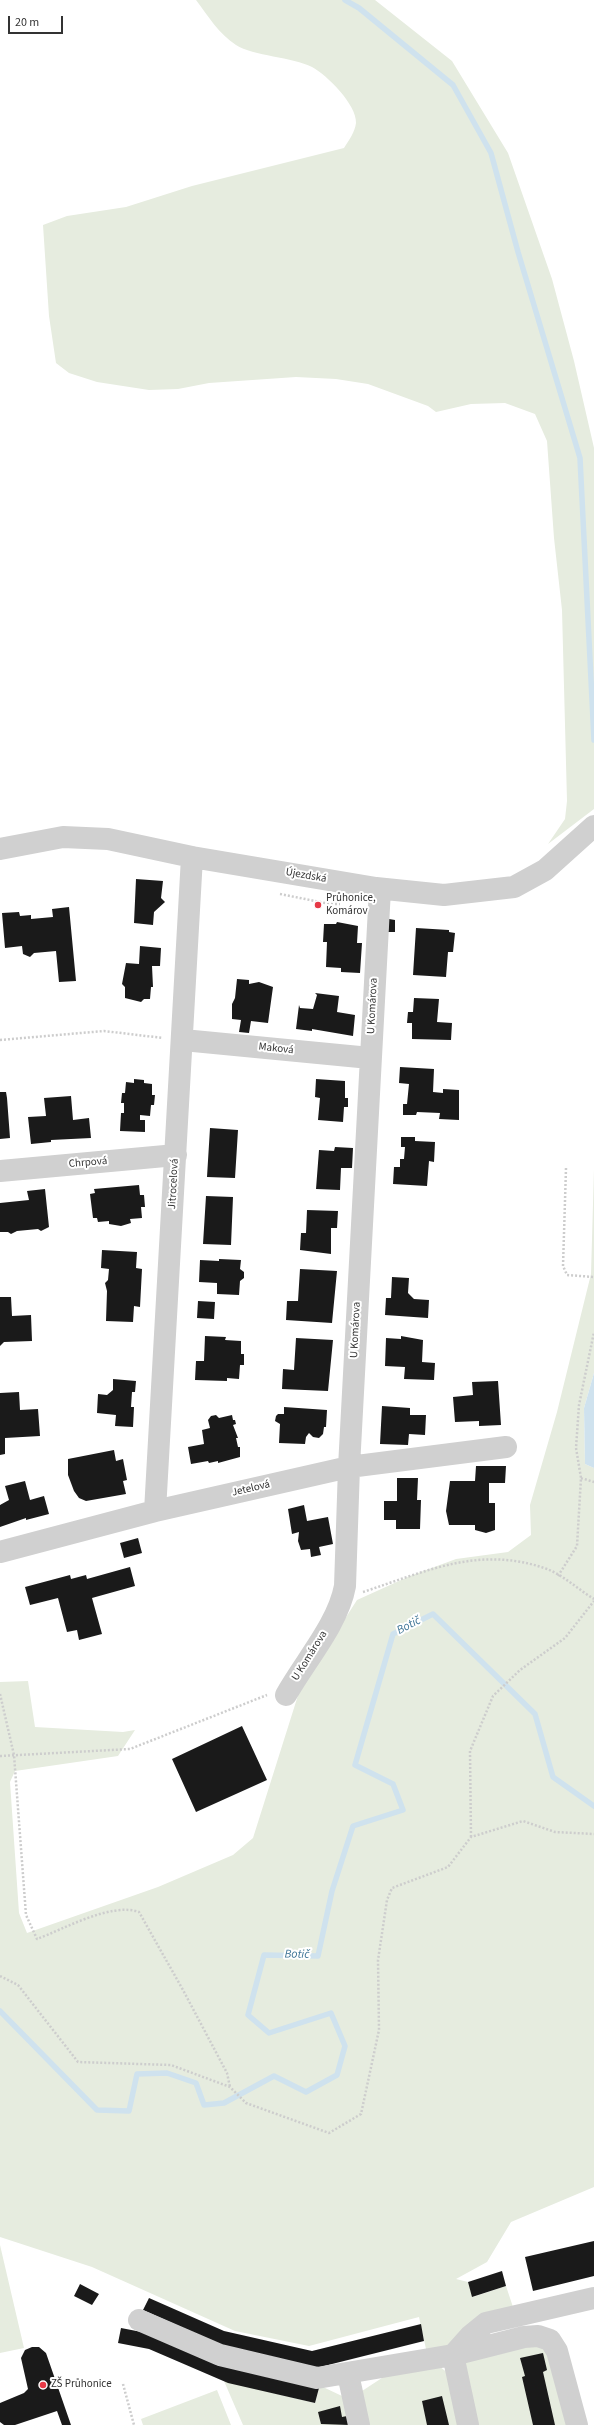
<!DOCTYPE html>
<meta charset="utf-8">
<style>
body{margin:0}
#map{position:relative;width:594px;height:2425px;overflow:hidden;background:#fff;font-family:"Source Sans 3",sans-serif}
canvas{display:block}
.scale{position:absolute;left:8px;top:16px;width:55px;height:18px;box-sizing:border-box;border:2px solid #333;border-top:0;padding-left:5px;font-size:12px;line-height:14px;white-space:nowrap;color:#333;-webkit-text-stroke:3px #fff;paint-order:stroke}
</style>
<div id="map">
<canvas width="594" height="2425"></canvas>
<div class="scale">20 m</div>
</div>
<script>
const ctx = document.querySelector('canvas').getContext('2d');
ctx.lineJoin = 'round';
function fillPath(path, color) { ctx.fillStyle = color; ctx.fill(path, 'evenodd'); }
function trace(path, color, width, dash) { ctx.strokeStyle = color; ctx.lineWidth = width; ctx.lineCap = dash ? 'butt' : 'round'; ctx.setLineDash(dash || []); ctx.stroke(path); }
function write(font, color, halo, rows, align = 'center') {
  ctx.font = font + ' "Source Sans 3",sans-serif'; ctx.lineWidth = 4; ctx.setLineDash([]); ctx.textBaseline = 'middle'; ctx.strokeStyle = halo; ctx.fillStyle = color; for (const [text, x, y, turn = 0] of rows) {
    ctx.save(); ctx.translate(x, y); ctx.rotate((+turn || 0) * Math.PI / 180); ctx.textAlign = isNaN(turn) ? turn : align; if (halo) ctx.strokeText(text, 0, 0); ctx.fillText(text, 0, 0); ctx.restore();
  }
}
const green = new Path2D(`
 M196,0h179l77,61 56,92 44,126 22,82 20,87v361l-46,35 17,-25 2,-18 -5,-191 -8,-72 -7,-97 -12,-27 -30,-11 -34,1 -35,8 -8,-6 -60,-22 -32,-5 -40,-2 -87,6 -31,6 -29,1 -52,-8 -28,-9 -13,-10 -7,-47 -6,-91 24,-9 59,-9 66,-21 152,-38c5,-8 11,-16 12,-25 1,-18 -29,-48 -44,-56 -19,-10 -59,-11 -76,-22 -17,-11 -28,-29 -40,-45z
 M594,1169v204l-10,35 1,56 9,4v719l-83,35 -24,40 -31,17 12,3 5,15 33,-11 9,27 -69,35 -20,1 -7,-32 -110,29 -74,-15 -143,-64 -92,-30v-555l28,-1 7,46 88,5 12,-2 -17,26 -103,15 -5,11 9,131 8,20 131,-46 75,-32 20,-17 47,-149 57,-89 53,-24 46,-17 52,-7 23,-17 -1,-30 27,-93 34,-138z
 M0,2245l24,103 -24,5z
 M526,2344l14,2 11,12 17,67h-96l-10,-60 15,-10z
 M439,2366l10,8 12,51h-97l-2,-34 26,-17z
 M224,2381l91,22 4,-15 4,-1 19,9 12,29h-111z
 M217,2390l14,35h-88l-2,-6z`);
const water = new Path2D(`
 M594,1373v95l-9,-4 -1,-56z`);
const stream = new Path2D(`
 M345,0l14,8 94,77 38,68 27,99 62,206 14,282
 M0,2011l97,99 32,1 8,-37 30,-1 29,10 8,22 20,-2 50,-27 32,16 31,-17 8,-29 -14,-33 -62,20 -21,-18 16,-60 54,1 14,-65 21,-65 50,-16 -10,-26 -38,-19 38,-131 40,-20 102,100 18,63 41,29`);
const building = new Path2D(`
 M136,879l27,2 -2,17 4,4 -11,10 -1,13 -19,-2z
 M69,907l7,74 -17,1 -3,-31 -22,2 -4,4 -7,-3 -1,-8 -17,2 -3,-35 17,-1 1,4 11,-1v4l22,-2 -1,-8z
 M389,919l6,1v12h-7z
 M337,922l21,4 -1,17h5l-2,30 -19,-1v-4l-15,-1 1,-25h-4l1,-18h12z
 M416,928l33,2v2l6,1 -2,19h-5l-2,25 -33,-2z
 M140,946l21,2 -1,18h-8l1,21h-2l-1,12h-6l-3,3 -16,-4v-11l-3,-3 4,-21 13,1z
 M237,979l12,1v4l10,-2 14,5 -5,36 -17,-2 -2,12 -10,-1 2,-12 -9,-1v-15l3,-6z
 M315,993l24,3 -2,16 18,3 -2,21 -41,-7v2l-16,-2 3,-24 1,3 13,1 4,-14z
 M414,998l25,1 -2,23 15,1 -1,17 -39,-1v-16h-5l1,-11h5z
 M400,1067l34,2 -1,23 10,1v-4l16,1v30l-20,-1 1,-6 -23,-1 -1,3h-13v-11h4l2,-20 -10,-1z
 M134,1079l10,1v3l8,1v11h3l-1,10h-3l-1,11 -10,-1v5h5v12l-25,-1 1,-18h3v-10h-3l1,-10h3l1,-11 8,1z
 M316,1079l29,2v17h3v9h-4l-1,15 -25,-2 2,-22 -5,-1z
 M0,1092h6l1,6 3,40 -10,1z
 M71,1096l2,24 16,-2 2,20 -40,2v2l-20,2 -3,-27 18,-1 -2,-18z
 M210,1128l28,2 -3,48 -28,-1z
 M401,1137h14v4l20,1 -1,20 -5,-1 -2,25 -34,-2 1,-17h6v-8h4l1,-12h-4z
 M335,1147l18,1 -1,20h-11l-1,22 -24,-1 3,-39 15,1z
 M139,1185l1,10h4l1,12h-4l1,11 -12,1 1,4 -10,3 -12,-2v-3l-11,1 -1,-4h-4l-3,-24 5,-1 -1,-4z
 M45,1189l4,38 -8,4 -3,-2 -21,2 -6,3 -3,-2h-8v-29l29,-3 -2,-9z
 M206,1196l27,1 -2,48 -28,-1z
 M307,1210l31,1 -1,17h-6v26l-31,-4 1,-17h5z
 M102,1250l35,2 -1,16 6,1 -2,38 -6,-1 -1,16 -27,-1 1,-30 -2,-8 3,-3 1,-11 -8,-1z
 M219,1259l22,1 -1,9 4,3v6l-4,3 -1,14 -22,-1v-11l-18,-1 1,-22 19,1z
 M300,1269l37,2 -5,52 -46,-3 1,-19h11z
 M392,1277l17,1 -1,15 6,6 15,1 -1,18 -43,-3 1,-17h5z
 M0,1297h11l1,19 19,-1 1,26 -28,1 -4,4z
 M198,1301l17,1 -1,17 -17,-1z
 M205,1336l21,1 -1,3 16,1v13h3v11h-4l-1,14 -12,-1v3l-32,-1 1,-19h8z
 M401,1336l22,4 -1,22 13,1 -1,17 -30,-1 1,-12 -20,-1 1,-28 15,1z
 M296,1338l37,2 -5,51 -46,-2 1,-20 11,1z
 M113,1379l23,2 -1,11h-3l-1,15h3l-1,20 -18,-1 1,-11 -19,-2 1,-19 9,1 6,-5z
 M498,1381l3,44 -22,1v-5l-24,1 -2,-25 20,-2 -1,-13z
 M19,1392l1,18 18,-1 2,27 -35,2v16l-5,1v-62z
 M382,1406l28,2v7h16l-1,20 -16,-1 -1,11 -28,-1z
 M284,1407l43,3 -1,17h-2l-1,7 -4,4 -6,-1 -4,-4 -3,4 -1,7 -26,-1 1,-19 -5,-3 1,-5 2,-2h6z
 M216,1415l3,3 13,-3 1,5h2l1,4 -3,1 5,13h-2l2,9h2v10l-22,6v-2l-9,2 -1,-2 -17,3 -3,-17 16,-3 -2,-14 8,-2 -2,-8 3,-4z
 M114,1450l2,11 7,-2 4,21 -4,1 3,13 -40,7 -7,-3 -5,-7 -6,-16v-16z
 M476,1466h30l-1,17h-16v20h6v27l-9,3 -11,-3v-5h-26l-3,-14 4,-30h25z
 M397,1478h21l-1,22h4l-1,29h-24v-9h-12v-19h13z
 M25,1481l5,19 14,-4 5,18 -23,6v-2l-26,9v-22l9,-5 -4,-14z
 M304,1505l3,16 21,-4 5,27 -14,3 2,8 -10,2 -1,-8 -9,1 -3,-9 1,-9 -7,2 -4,-25z
 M138,1538l4,15 -18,5 -4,-15z
 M130,1567l5,19 -43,12 10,36 -23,6 -2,-10 -10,2 -9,-34 -28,7 -5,-18 45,-12 1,4 15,-4 1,4z
 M242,1726l25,54 -71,32 -24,-53z
 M594,2241v35l-61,15 -8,-34z
 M502,2271l4,15 -34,11 -4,-15z
 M80,2284l19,10 -7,11 -18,-9z
 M149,2298l75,33 88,20 109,-27 3,17 -108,27 -95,-23 -78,-35z
 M121,2328l31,6 167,54 -4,15 -87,-20 -79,-34 -31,-6z
 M32,2347h7l7,6 25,72h-9l-5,-14 -42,14h-11l-4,-3v-19l24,-10 4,-4 -7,-31 4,-8z
 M543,2353l4,17 -4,2 12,53h-22l-11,-48 3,-1 -5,-18z
 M442,2396l7,29h-22l-5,-24z
 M340,2406l2,11 5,-1 2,9 -28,-1 -3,-12z`);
const path = new Path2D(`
 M280,894l50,10h10
 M0,1040l104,-9 59,7
 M566,1168l-3,98 4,9 27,2
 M581,1478l13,4
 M558,1576l19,-30 4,-68 -5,-30 3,-43 15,-73
 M363,1592c64,-21 117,-47 184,-23 16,6 32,21 47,30
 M0,1694l14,61 12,160 11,24c27,-10 74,-37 102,-27l44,78 44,83 3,14
 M0,1756l130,-7 137,-54
 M471,1837l-1,-86 23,-55 27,-26 45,-32 29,-37
 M0,1976l18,9 60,77 93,3 59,22 16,16 83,30 32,-19 18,-84 -1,-70 9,-60 5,-12 56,-21 23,-30 52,-16 32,11 39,2
 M123,2384l11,41`);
const minor = new Path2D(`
 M0,849l63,-12 45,2 84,18 184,31 68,7 70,-8 31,-17 49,-44
 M183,1040l187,18
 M0,1171l176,-16
 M155,1511l37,-654
 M0,1552l155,-41 194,-44 157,-20
 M286,1695c19,-34 52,-71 59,-109l4,-119 31,-578
 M139,2320l81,35 97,23 136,-23 71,-18 14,-1 12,4 7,11 20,74
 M453,2355l17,-19 16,-13 108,-25
 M453,2355l15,70
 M348,2374l11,51`);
const markers = [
 [318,905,4,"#e63946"],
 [43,2385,4,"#e63946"]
];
const streetNames = [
 ["Újezdská",306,876,10],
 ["U Komárova",373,1006,-87],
 ["Maková",276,1049,6],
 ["Chrpová",88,1163,-5],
 ["Jitrocelová",174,1184,-87],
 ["U Komárova",356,1330,-87],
 ["Jetelová",251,1489,-13],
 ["U Komárova",310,1656,-58]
];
const poiNames = [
 ["Průhonice,",326,899],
 ["Komárov",326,912],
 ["ZŠ Průhonice",51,2385]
];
const waterNames = [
 ["Botič",409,1626,-28],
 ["Botič",297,1955,1]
];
fillPath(green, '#e6ecdf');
fillPath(water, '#cfe2ee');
trace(stream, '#cfe2ee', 5.5);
fillPath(building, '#1a1a1a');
trace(path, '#cdcdcd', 2.5, [2, 2]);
trace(minor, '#d0d0d0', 22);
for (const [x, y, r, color] of markers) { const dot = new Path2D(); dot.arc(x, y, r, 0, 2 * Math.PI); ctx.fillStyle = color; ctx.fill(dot); trace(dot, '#fff', 1.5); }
write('11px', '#333', '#fff', streetNames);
write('11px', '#333', '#fff', poiNames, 'left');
write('italic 12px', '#3f7597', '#fff', waterNames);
</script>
